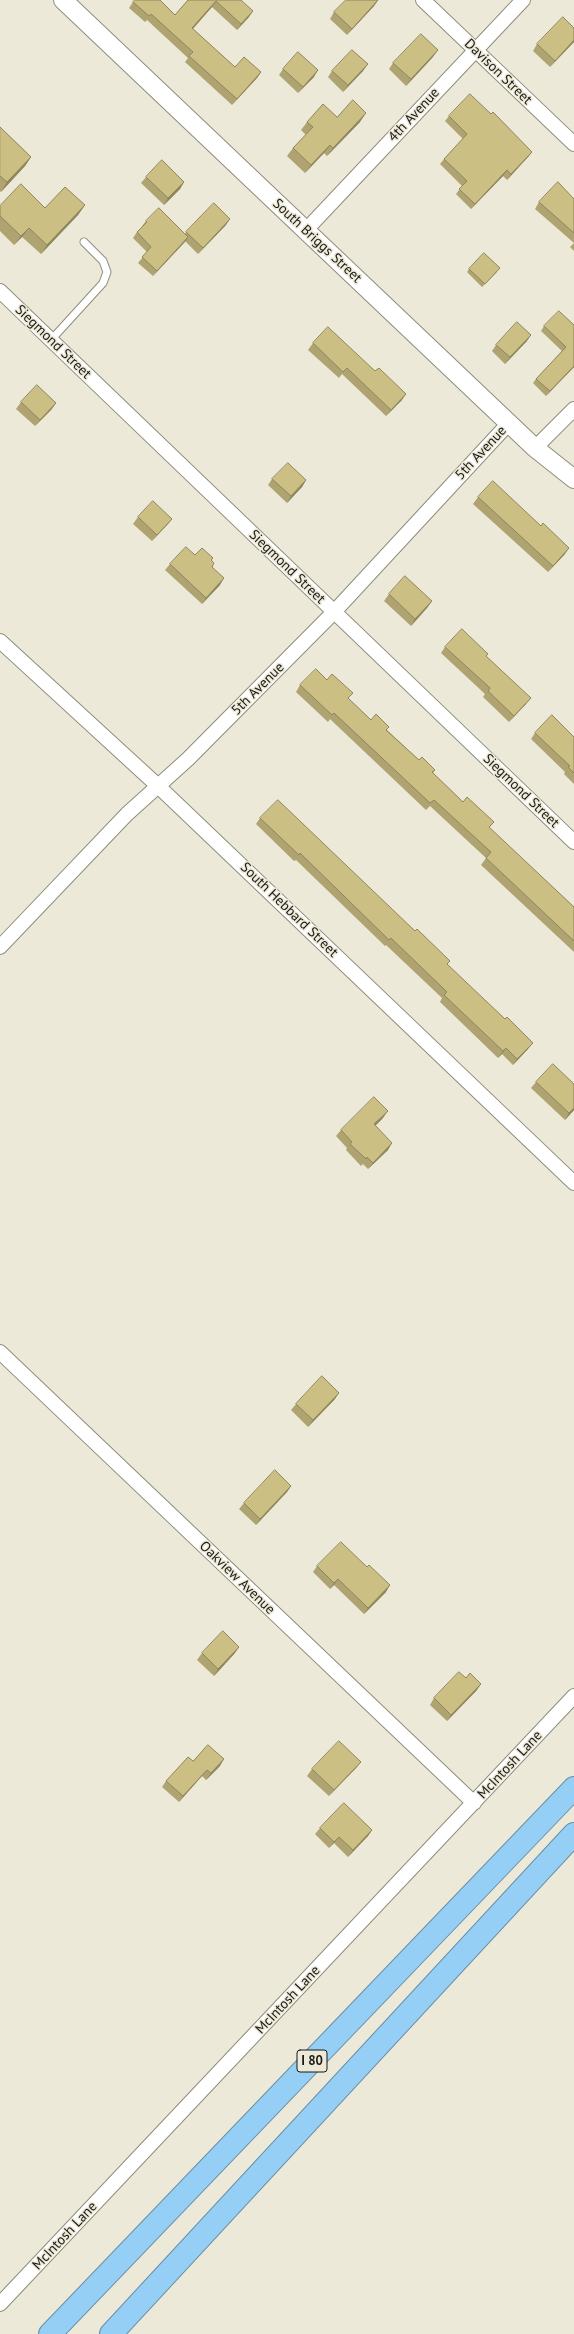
<!DOCTYPE html>
<style>
body{margin:0}
canvas{display:block;background:#ece9d8}
</style>
<canvas width="574" height="2334"></canvas>
<script>
const ctx = document.querySelector('canvas').getContext('2d');
ctx.lineJoin = 'round';
function trace(path, color, width, dash) { ctx.strokeStyle = color; ctx.lineWidth = width; ctx.lineCap = dash ? 'butt' : 'round'; ctx.setLineDash(dash || []); ctx.stroke(path); }
function fillPath(path, color) { ctx.fillStyle = color; ctx.fill(path, 'evenodd'); }
function write(font, color, halo, rows, align = 'center') {
  ctx.font = font + ' "PT Sans",sans-serif'; ctx.lineWidth = 3; ctx.setLineDash([]); ctx.textBaseline = 'middle'; ctx.strokeStyle = halo; ctx.fillStyle = color; for (const [text, x, y, turn = 0] of rows) {
    ctx.save(); ctx.translate(x, y); ctx.rotate((+turn || 0) * Math.PI / 180); ctx.textAlign = isNaN(turn) ? turn : align; if (halo) ctx.strokeText(text, 0, 0); ctx.fillText(text, 0, 0); ctx.restore();
  }
}
const service = new Path2D(`
 M51,340l52,-57 4,-11 -4,-11 -19,-19`);
const minor = new Path2D(`
 M423,0l151,144
 M306,230l217,-230
 M0,291l574,551
 M535,448l39,-39
 M0,641l157,144 417,398
 M0,947l127,-133 61,-55 146,-147 175,-189
 M0,1352l474,451
 M0,2304l574,-608`);
const tertiary = new Path2D(`
 M63,0l472,448 39,31`);
const motorway = new Path2D(`
 M50,2334l524,-546
 M111,2334l463,-500`);
const wall = new Path2D(`
 M188,0h53l8,17 -12,13 -25,-23 -19,22 42,38 26,5 -4,6 -25,27 -47,-43 3,-4 -41,-38 -2,2 -16,-14 4,-6 42,13z
 M378,0l-4,6 -27,29 -17,-16 4,-7z
 M574,42l-24,25 -17,-16 4,-7z
 M433,57l-27,29 -17,-17 4,-6z
 M283,69l31,8 -16,16 -19,-18z
 M332,71h31l-20,21 -15,-15z
 M449,116l83,36 -4,5 -21,23 -4,-4 -32,33 -15,-15 6,-8 -22,-22 4,-5 19,-20 -18,-18z
 M337,117l23,5 -33,34 -3,-3 -19,20 -18,-17 6,-8 13,-13 -5,-5 6,-8z
 M0,127l31,30 -6,9 -24,26 -1,-1z
 M146,177l38,5 -4,7 -16,16 -23,-22z
 M574,199v52l-4,-4 4,-4 -39,-34 4,-7z
 M85,205l-7,10 -37,39 -19,-17 -8,8 -14,-14v-25l45,2z
 M146,221l39,13 1,-2 40,-7 -28,29 -13,-13 -32,35 -15,-13 9,-11 -14,-14 4,-6 5,-5v-1z
 M469,269l28,3 -15,15 -15,-15z
 M574,325v42l-28,29 -13,-13 3,-4 26,-28 -21,-20 3,-5z
 M527,341l-22,23 -13,-13 4,-6z
 M313,343l89,57 -16,16 -44,-42 -3,4 -31,-28z
 M21,402l35,1 -5,7 -16,16 -19,-17z
 M272,479l34,1 -4,7 -15,16 -19,-18z
 M478,497l87,57 -17,18 -75,-68z
 M138,517l34,2 -5,6 -15,16 -19,-17z
 M195,555l18,3 -2,2 1,7 8,18 -18,19 -37,-34 5,-6z
 M389,594l43,7 -5,7 -16,18 -27,-25z
 M445,647l43,7 -2,2 40,48 -17,18 -26,-25 2,-3 -44,-41z
 M300,685l49,14 22,21 16,10 32,30 16,10 -2,3 30,29 31,20 -5,6 85,79v45l-93,-87 5,-7 -56,-52 -4,4 -96,-91 -2,3 -32,-30z
 M535,733l39,4v47l-10,-10 1,-2 -34,-33z
 M260,818l188,147 80,84 -15,16 -11,-11 -4,4 -58,-56 2,-4 -56,-53 -1,1 -89,-86 -2,1 -38,-37z
 M536,1082l38,28 -9,10 -34,-32z
 M383,1118l-8,8 13,24 -20,19 -5,-5 -2,2 -15,-16 1,-2 -11,-12 5,-6z
 M335,1399l-27,28 -17,-17 5,-6z
 M291,1486l-4,6 -31,33 -17,-16 5,-6z
 M317,1566l69,26 -22,22 -30,-29 -4,4 -17,-17z
 M202,1653h33l-21,23 -17,-16z
 M466,1678l11,12 -30,31 -17,-16 4,-7z
 M193,1761l27,5 -14,14 -4,-4 -23,26 -17,-15 4,-6z
 M361,1762l-5,6 -27,28 -22,-20 5,-7z
 M320,1828l52,2 -4,6 -20,21 -14,-14 -5,5 -14,-14z`);
const shadedWall = new Path2D(`
 M378,0l-4,6 -27,29 5,-6z
 M216,1l-4,6 -24,27 4,-6z
 M253,11l-4,6 -12,13 4,-6z
 M574,40v2l-24,25 5,-6z
 M438,50l-5,7 -27,29 5,-7z
 M368,64l-5,7 -20,21 5,-7z
 M318,70l-4,7 -16,16 5,-6z
 M261,72l-4,6 -25,27 5,-6z
 M366,113l-6,9 -33,34 6,-8z
 M330,145l-6,8 -19,20 6,-8z
 M532,152l-4,5 -21,23 4,-6z
 M31,157l-6,9 -24,26 6,-10z
 M507,170l-4,6 -32,33 4,-5z
 M184,182l-4,7 -16,16 4,-7z
 M85,205l-7,10 -37,39 6,-9z
 M230,219l-4,6 -28,29 5,-6z
 M29,228l-7,9 -8,8 7,-9z
 M188,237l-3,5 -32,34 4,-5z
 M531,335l-4,6 -22,23 5,-7z
 M574,366v1l-28,29 4,-5z
 M406,394l-4,6 -16,16 5,-6z
 M56,403l-5,7 -16,16 5,-6z
 M306,480l-4,7 -15,16 4,-7z
 M172,519l-5,6 -15,16 5,-6z
 M569,548l-4,6 -17,18 5,-6z
 M224,578l-4,7 -18,19 4,-6z
 M432,601l-5,7 -16,18 4,-7z
 M531,698l-5,6 -17,18 5,-6z
 M533,1043l-5,6 -15,16 4,-6z
 M506,1048l-4,6 -4,4 5,-7z
 M574,1108v2l-9,10 4,-7z
 M388,1111l-5,7 -13,13 4,-7z
 M392,1143l-4,7 -20,19 5,-6z
 M339,1393l-4,6 -27,28 5,-7z
 M291,1486l-4,6 -31,33 4,-6z
 M338,1579l-4,6 -4,4 4,-6z
 M390,1585l-4,7 -22,22 4,-6z
 M239,1647l-4,6 -21,23 4,-7z
 M481,1684l-4,6 -30,31 4,-6z
 M224,1759l-4,7 -14,14 5,-7z
 M361,1762l-5,6 -27,28 5,-6z
 M207,1770l-5,6 -23,26 4,-6z
 M372,1830l-4,6 -20,21 5,-7z
 M339,1837l-5,6 -5,5 5,-6z`);
const building = new Path2D(`
 M135,0h25l15,15 13,-15h53l12,11 -12,13 -25,-23 -24,27 43,39 9,-10 17,15 -24,27 -48,-43 4,-4 -42,-38 -2,2 -16,-14z
 M346,0h32l-26,29 -18,-17z
 M563,17l11,11v12l-19,21 -18,-17z
 M421,34l17,16 -27,29 -18,-16z
 M352,50l16,14 -20,21 -16,-14z
 M298,52l20,18 -15,17 -20,-18z
 M470,94l21,20 2,-2 39,40 -21,22 -4,-4 -32,34 -16,-15 8,-8 -23,-22 23,-25 -18,-18z
 M353,100l13,13 -33,35 -3,-3 -19,20 -18,-17 20,-21 -6,-5 16,-18 14,13z
 M0,127l31,30 -24,25 -7,-6z
 M162,160l22,22 -16,16 -22,-21z
 M558,182l16,17v34l-35,-31z
 M21,184l24,24 20,-21 20,18 -38,40 -18,-17 -8,8 -21,-20v-10z
 M214,203l16,16 -27,29 -17,-16z
 M159,208l29,29 -31,34 -15,-14 9,-10 -14,-15 10,-10 -1,-1z
 M484,253l16,15 -15,16 -16,-15z
 M559,311l15,14v41l-24,25 -14,-12 30,-32 -22,-21z
 M517,322l14,13 -21,22 -14,-12z
 M328,327l47,44 4,-3 27,26 -15,16 -44,-42 -4,4 -30,-29z
 M37,385l19,18 -16,17 -19,-18z
 M288,463l18,17 -15,16 -19,-17z
 M493,481l48,45 2,-3 26,25 -16,18 -75,-69z
 M153,501l19,18 -15,16 -19,-18z
 M186,547l9,8 7,-7 11,10 -2,2 3,3 -2,4 12,11 -18,20 -36,-34z
 M405,576l27,25 -17,18 -26,-25z
 M462,629l26,25 -2,2 45,42 -17,18 -26,-25 2,-3 -45,-41z
 M316,669l11,11 5,-6 21,19 -5,5 23,22 5,-6 13,13 -3,3 33,30 3,-3 13,13 -3,2 31,30 4,-5 27,25 -5,5 85,80v34l-88,-83 5,-6 -57,-52 -4,3 -96,-90 -2,2 -32,-30z
 M552,715l22,22v36l-6,-6 2,-1 -35,-33z
 M278,800l137,131 2,-2 33,32 -3,3 58,55 2,-2 26,26 -16,16 -11,-11 -3,3 -59,-56 3,-3 -56,-54 -2,2 -89,-87 -1,2 -39,-37z
 M553,1064l21,20v24l-5,5 -33,-31z
 M374,1097l14,14 -14,13 18,19 -19,20 -6,-6 -1,2 -16,-15 2,-2 -11,-12z
 M322,1376l17,17 -26,27 -17,-16z
 M275,1470l16,16 -31,33 -16,-16z
 M341,1542l26,25 2,-2 21,20 -22,23 -30,-29 -4,4 -17,-17z
 M223,1631l16,16 -21,22 -16,-16z
 M459,1672l7,6 4,-5 11,11 -30,31 -17,-17z
 M339,1741l22,21 -27,28 -22,-21z
 M208,1745l16,14 -13,14 -4,-3 -24,26 -17,-15 22,-24 5,4z
 M344,1803l28,27 -19,20 -14,-13 -5,5 -14,-14z`);
const shields = [
 [312,2061,30]
];
const shieldNames = [
 ["I 80",312,2061]
];
const streetNames = [
 ["Davison Street",498,72,44],
 ["4th Avenue",414,115,-47],
 ["South Briggs Street",317,241,43],
 ["Siegmond Street",53,342,44],
 ["5th Avenue",481,453,-47],
 ["Siegmond Street",287,567,44],
 ["5th Avenue",258,689,-45],
 ["Siegmond Street",521,791,44],
 ["South Hebbard Street",289,910,44],
 ["Oakview Avenue",237,1578,44],
 ["McIntosh Lane",510,1765,-47],
 ["McIntosh Lane",288,2000,-47],
 ["McIntosh Lane",65,2236,-47]
];
trace(service, '#8f8d7d', 9);
trace(minor, '#8f8d7d', 16);
trace(tertiary, '#8f8d7d', 20);
trace(motorway, '#6a8fa6', 24);
trace(service, '#fff', 7);
trace(minor, '#fff', 14);
trace(tertiary, '#fff', 18);
trace(motorway, '#95cff5', 22);
fillPath(wall, '#afa471');
fillPath(shadedWall, '#8e865c');
fillPath(building, '#cbbf83');
trace(building, '#8e865c', 1);
for (const [x, y, w] of shields) { const box = new Path2D(); box.roundRect(x - w / 2, y - 11, w, 22, 3); ctx.fillStyle = '#ece9d8'; ctx.fill(box); trace(box, '#1a1913', 1); }
write('bold 13px', '#1a1913', null, shieldNames);
write('14px', '#1a1913', '#ece9d8', streetNames);
</script>
